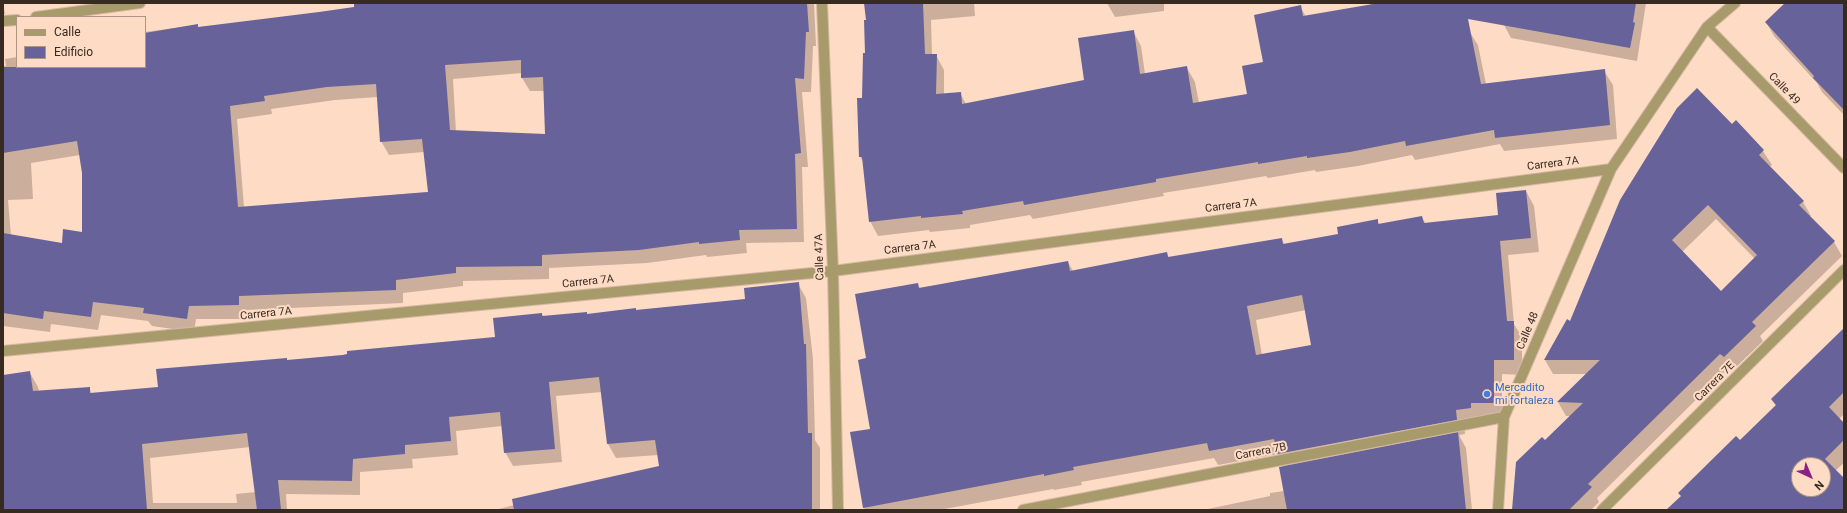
<!DOCTYPE html>
<style>
body{margin:0}
#map{position:relative;width:1847px;height:513px;overflow:hidden;background:#fedbc4;font-family:Roboto,sans-serif}
canvas{display:block}
.frame{position:absolute;inset:0;border:4px solid #372a21;pointer-events:none}
.legend{position:absolute;left:16px;top:16px;width:130px;height:52px;box-sizing:border-box;background:#fedbc4;border:1px solid #ae9483;margin:0;padding:5px 7px;list-style:none;font-size:12px;color:#372a21}
.legend li{display:flex;align-items:center;gap:8px;height:20px}
.legend b{width:20px;border:1px solid #ae9483}
.north{position:absolute;left:1791px;top:457px;width:40px;height:40px;box-sizing:border-box;background:#fedbc4;border:1px solid #ae9483;border-radius:50%;rotate:136deg;font-size:11px;font-weight:700;line-height:16px;text-align:center;color:#372a21}
.north::after{content:'';display:block;margin:auto;width:14px;height:18px;background:#8c1f82;clip-path:polygon(50% 0,100% 100%,50% 72%,0 100%)}
</style>
<div id="map">
<canvas width="1847" height="513"></canvas>
<div class="frame"></div>
<ul class="legend">
<li><b style="height:5px;background:#a79a6b"></b>Calle</li>
<li><b style="height:11px;background:#676299"></b>Edificio</li>
</ul>
<div class="north">N</div>
</div>
<script>
const ctx = document.querySelector('canvas').getContext('2d');
ctx.lineJoin = 'round';
function fillPath(path, color) { ctx.fillStyle = color; ctx.fill(path, 'evenodd'); }
function trace(path, color, width, dash) { ctx.strokeStyle = color; ctx.lineWidth = width; ctx.lineCap = dash ? 'butt' : 'round'; ctx.setLineDash(dash || []); ctx.stroke(path); }
function write(font, color, halo, rows, align = 'center') {
  ctx.font = font + ' Roboto,sans-serif'; ctx.lineWidth = 4; ctx.setLineDash([]); ctx.textBaseline = 'middle'; ctx.strokeStyle = halo; ctx.fillStyle = color; for (const [text, x, y, turn = 0] of rows) {
    ctx.save(); ctx.translate(x, y); ctx.rotate((+turn || 0) * Math.PI / 180); ctx.textAlign = isNaN(turn) ? turn : align; if (halo) ctx.strokeText(text, 0, 0); ctx.fillText(text, 0, 0); ctx.restore();
  }
}
const shadow = new Path2D(`
 M3,3l2,11h-2z
 M375,3h439l2,43h-3l-2,46h-9l6,75h-6l2,75 -58,1 1,10 -40,4 -1,-2 -59,8 -98,5v11l-86,2v5l-60,7v10l-157,7v9h-50l-2,13 -42,-6 -4,-5 -47,-6 -3,15 -47,-6 -1,8 -47,-6v-260h3l-1,-7 12,-2v10h128v-35l52,-7 2,3 156,-20zM522,73v5l8,13h14l2,45 -90,-4 -3,-53zM378,97l3,44 8,14 35,-3 5,40 -185,15 -7,-88 35,-5 -1,-5 64,-9zM80,155l3,18v60l-21,11 -51,-9 -3,-35 25,-1 -2,-36z
 M865,3h109l1,13 -44,4 1,35h4l8,15v25l16,-2 6,11 119,-23 48,-50 8,15 4,28 42,-6 8,14 4,21 49,-8 16,-32 36,-57 6,11 64,-11v-3h67l32,28 9,14 8,39 118,-13 9,14 4,54 -113,12 -4,-7 -85,16 -3,-5 -54,11 -42,6 -1,-2 -47,8 -2,-2 -53,9 -50,8 1,3 -131,23 -3,-4 -60,10v3l-40,4 -1,-2 -51,6 -8,-15 -6,-58 -4,-6 7,-136z
 M1107,3h57v8l-49,6z
 M1508,3h138l-9,58 -126,-23 -7,-13z
 M1786,3h58v112l-22,-23 -5,-9 -43,-47 -8,-14z
 M1736,122l27,29 9,14 -3,2 34,35 8,14 -2,1 25,25 8,14 -82,80 3,5 -31,30 -3,-4 -132,131 2,4 -8,8h-77l31,-69 26,-25h-5l-8,-14 29,-28h-34l-8,-14 22,-39 3,2zM1716,219l39,40 -34,33 -39,-40z
 M1526,191l8,15 5,46 -31,3 6,69 8,13v38l-20,-1v44l-38,6 1,10 -6,1 7,13 6,62h-269l67,-14v-3l14,-2 1,-24 -7,-13 -60,11 -4,-7 -133,24 1,3 -28,5 -1,-1 -114,21h-73l-2,-2 7,-79 -4,-70 50,-75 3,4 148,-26 5,9 94,-18 2,5 112,-19 4,6 55,-10 37,-15 3,5 42,-7 4,6 73,-8zM1306,310l6,36 -50,9 -6,-35z
 M798,284l8,14 7,61 2,81 5,8v62h-325l165,-43 -2,-12 -42,3 -8,-14 -6,-52 -46,4 6,66 -49,4 -8,-14 -3,-26 -46,5 2,24 -46,4 1,9 -53,4v23l-74,-1 1,16h-284v-134l27,-3 8,14 1,4 50,-3 3,6 67,-6 128,-27 209,-23 46,-24 2,3 43,-2 159,-15zM250,447l6,45 -20,2 1,9h-84l-3,-45z
 M1844,329v85l-5,5 5,5v39l-9,8 9,9v30h-176l108,-104 -4,-6zM1799,465h24v24h-24z`);
const building = new Path2D(`
 M354,3h453l2,29h-3l-2,47 -9,-1 6,75 -6,1 2,75 -58,1 1,10 -41,4v-2l-60,8 -97,5v11l-86,1v6l-60,7v10l-157,6v9l-50,1 -2,13 -44,-6 1,-5 -51,-6 -2,15 -47,-6 -1,8 -40,-6v-80l59,10 1,-14 19,3v-59l-5,-32 -74,12v-86h142v-34l53,-9v3l121,-15 35,-5zM521,60v18l22,-1 2,57 -95,-4 -5,-65zM376,84l4,58 42,-3 6,53 -190,15 -8,-101 35,-5 -1,-5 63,-9z
 M864,3h59l2,51h12l-1,40 25,-2 1,12 122,-24 -6,-42 56,-8 6,44 47,-8 6,37 54,-9 -5,-28 21,-4 -9,-47 47,-10 2,11 76,-13h257l-3,19 2,1 -5,25 -162,-29 13,65 124,-15 5,56 -115,13 -1,-8 -88,16 -1,-5 -55,11 -43,6v-2l-49,8v-2l-102,17v3l-132,23 -1,-4 -61,10 1,3 -42,4v-2l-52,6 -7,-65h-3l-2,-59h5l1,-45h2l-1,-33h2z
 M1785,3h59v107l-31,-32 1,-2 -49,-54z
 M1697,88l35,36 4,-4 28,30 -5,5 45,46 -5,4 36,36 -83,81 4,4 -32,31 -4,-3 -132,130 4,3 -23,23h-57l4,-48 26,-25 3,3 38,-37 -26,-1 43,-42h-56l23,-41 3,2 50,-121 57,-92zM1708,205l49,50 -36,36 -49,-51z
 M1526,190l5,48 -31,3 7,80h7v39h-20v43h-23v5l-15,2 1,10 -180,34 -3,-15 -65,12 -2,-8 -134,24 1,3 -30,6v-2l-181,34 -13,-76 20,-3 -12,-69 8,-2 -11,-64 63,-11 1,5 149,-27 2,10 97,-19 1,5 114,-19 1,6 55,-10 -1,-7 41,-8v5l44,-8 2,7 74,-8 -2,-22zM1302,295l9,50 -55,10 -9,-49z
 M799,282l5,62h2l2,89h4v77h-298l-2,-11 147,-33 -4,-26 -48,4 -8,-67 -50,5 6,67 -51,4 -4,-41 -51,5 2,24 -46,4v9l-52,5 -1,22 -74,-1 3,30h-24l-10,-77 -105,11 5,66h-144v-135l27,-4 3,20 57,-4v6l68,-6 -2,-18 131,-11v2l56,-5 4,-1v-3l148,-14 -2,-19 49,-5v3l45,-4v2l49,-6v2l109,-11 -1,-11z
 M1844,328v64l-15,15 15,16v17l-19,19 19,19v32h-178l15,-14 -3,-3 58,-57 4,4 36,-35 -5,-6zM1799,465h24v24h-24z
 M1458,432l8,78h-179l-8,-43z`);
const minor = new Path2D(`
 M822,3l11,268 5,239
 M36,17l104,-14
 M3,21l14,-1
 M1707,27l137,141
 M3,351l830,-80 778,-102
 M1023,510l481,-93
 M1498,510l6,-93 107,-248 96,-142 28,-24
 M1602,510l242,-240`);
const markers = [
 [1487,394,4,"#3f7fe0"]
];
const streetNames = [
 ["Calle 49",1784,89,46],
 ["Carrera 7A",1553,164,-7],
 ["Carrera 7A",1231,206,-7],
 ["Carrera 7A",910,248,-7],
 ["Calle 47A",820,257,-92],
 ["Carrera 7A",588,282,-6],
 ["Carrera 7A",266,314,-6],
 ["Calle 48",1528,331,-67],
 ["Carrera 7E",1715,382,-45],
 ["Carrera 7B",1261,452,-11]
];
const shopNames = [
 ["Mercadito",1495,388],
 ["mi fortaleza",1495,401]
];
fillPath(shadow, '#0003');
fillPath(building, '#676299');
trace(minor, '#d6b8a3', 12);
trace(minor, '#a79a6b', 10);
for (const [x, y, r, color] of markers) { const dot = new Path2D(); dot.arc(x, y, r, 0, 2 * Math.PI); ctx.fillStyle = color; ctx.fill(dot); trace(dot, '#fedbc4', 1.5); }
write('11px', '#372a21', '#fedbc4', streetNames);
write('11px', '#366cbe', '#fedbc4', shopNames, 'left');
</script>
